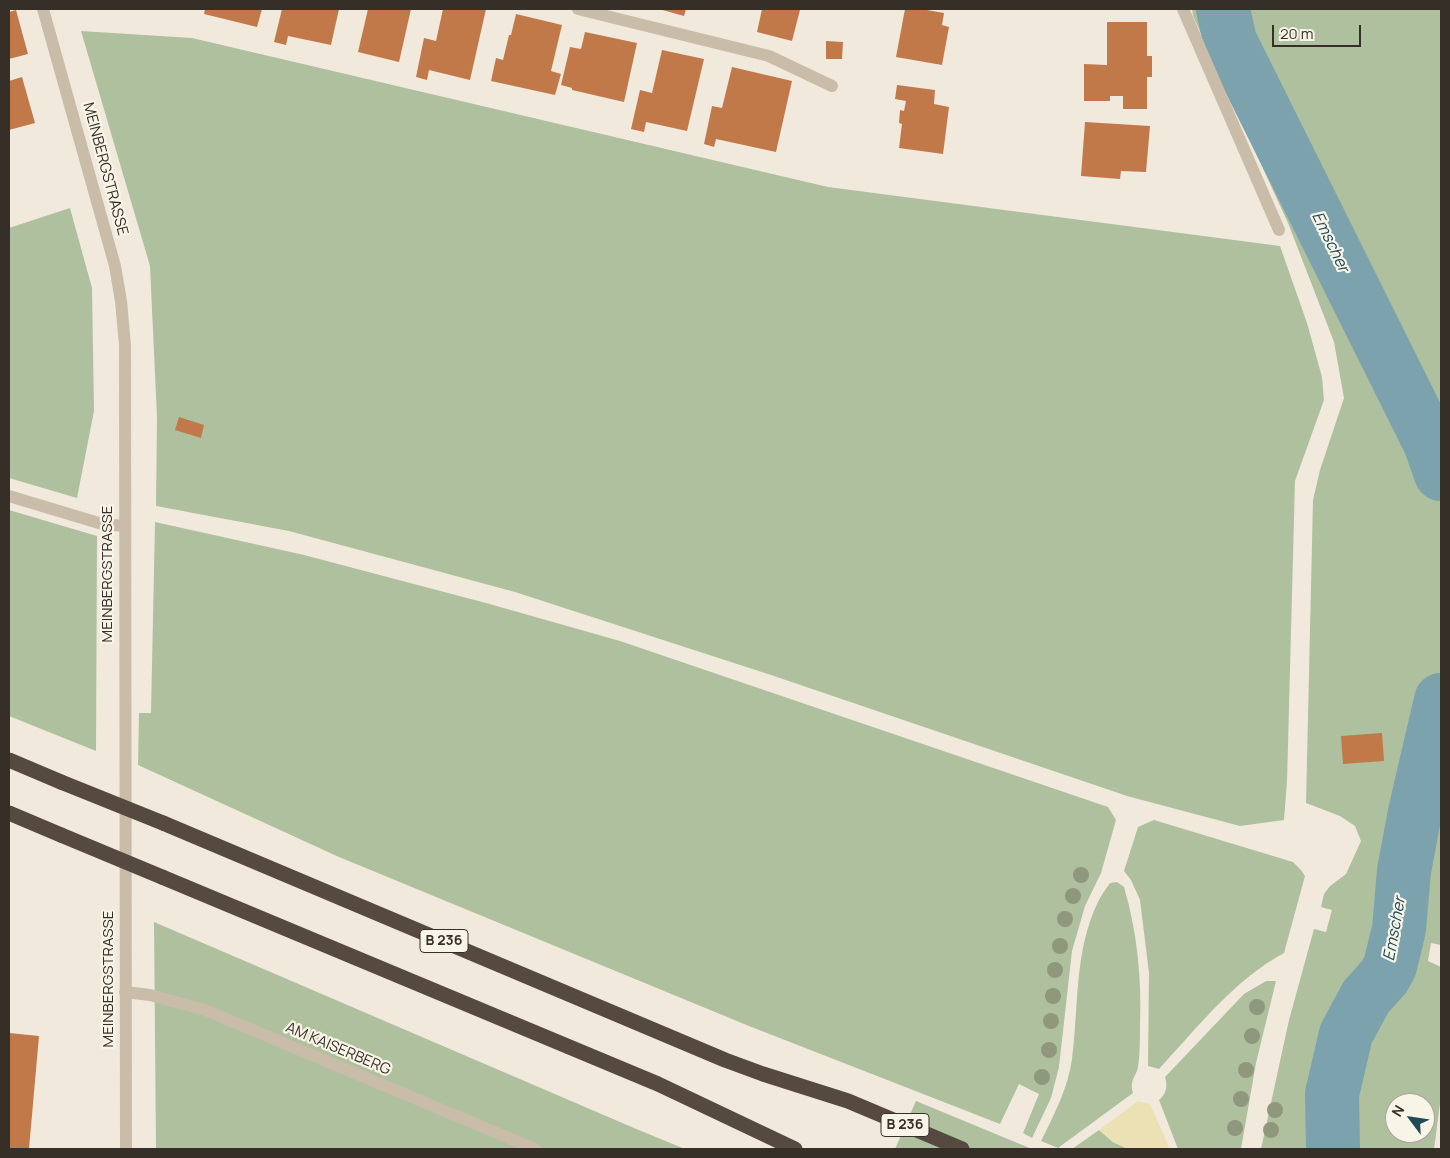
<!DOCTYPE html>
<style>
body{margin:0}
#map{position:relative;width:1450px;height:1158px;overflow:hidden;background:#f1eadc;font-family:Manrope,sans-serif}
canvas{display:block}
.frame{position:absolute;inset:0;border:10px solid #362f28;pointer-events:none}
.north{position:absolute;left:1385px;top:1093px;width:50px;height:50px;box-sizing:border-box;background:#f9f4e8;border:1px solid #aba59b;border-radius:50%;rotate:301deg;font-size:14px;font-weight:700;line-height:20px;text-align:center;color:#362f28}
.north::after{content:'';display:block;margin:auto;width:18px;height:22px;background:#1f4a56;clip-path:polygon(50% 0,100% 100%,50% 72%,0 100%)}
.scale{position:absolute;left:1272px;top:25px;width:89px;height:22px;box-sizing:border-box;border:2px solid #362f28;border-top:0;padding-left:6px;font-size:15px;line-height:18px;white-space:nowrap;color:#362f28;-webkit-text-stroke:4px #f9f4e8;paint-order:stroke}
</style>
<div id="map">
<canvas width="1450" height="1158"></canvas>
<div class="frame"></div>
<div class="north">N</div>
<div class="scale">20 m</div>
</div>
<script>
const ctx = document.querySelector('canvas').getContext('2d');
ctx.lineJoin = 'round';
function fillPath(path, color) { ctx.fillStyle = color; ctx.fill(path, 'evenodd'); }
function trace(path, color, width, dash) { ctx.strokeStyle = color; ctx.lineWidth = width; ctx.lineCap = dash ? 'butt' : 'round'; ctx.setLineDash(dash || []); ctx.stroke(path); }
function write(font, color, halo, rows, align = 'center') {
  ctx.font = font + ' Manrope,sans-serif'; ctx.lineWidth = 4.5; ctx.setLineDash([]); ctx.textBaseline = 'middle'; ctx.strokeStyle = halo; ctx.fillStyle = color; for (const [text, x, y, turn = 0] of rows) {
    ctx.save(); ctx.translate(x, y); ctx.rotate((+turn || 0) * Math.PI / 180); ctx.textAlign = isNaN(turn) ? turn : align; if (halo) ctx.strokeText(text, 0, 0); ctx.fillText(text, 0, 0); ctx.restore();
  }
}
const green = new Path2D(`
 M1192,9h249v936l-10,-2 -3,18 13,6v129l-7,53h-173l28,-129 25,-91 12,3 6,-22 -11,-3 3,-13 6,-8 16,-12 15,-33 -6,-15 -15,-10 -34,-13 7,-303 7,-30 24,-72 -10,-56 -46,-119 -95,-207zM1395,1103h30v30h-30z
 M81,31l111,7 636,149 452,59 27,77 15,54 2,23 -29,81 -8,301 -3,38 -44,6 -113,-30 -356,-121 -256,-83 -226,-61 -133,-25 1,-89 -7,-151z
 M70,208l22,80 2,123 -17,87 -68,-20v-250z
 M9,510l88,26 -1,215 -87,-35z
 M155,522l149,33 182,48 134,38 488,166 8,13 -15,53 -16,33 -13,45 -13,116 -8,31 -19,40 -9,-5 16,-39 -20,-10 -19,40 -251,-98 -410,-169 -201,-92 1,-52h12z
 M1154,820l139,42 8,8 4,6 -21,77c-50,27 -87,75 -125,116l-11,-3 1,-93 -9,-73 -9,-20 -7,-9 14,-44z
 M1117,882l7,5c13,44 18,92 16,138 0,10 0,38 -3,46 -4,9 -7,12 -4,22l-75,55 -17,-7c13,-26 27,-53 31,-82 7,-53 2,-108 26,-157 3,-7 8,-13 12,-19z
 M154,922l480,206 51,21h-529z
 M1266,981h10l-20,82 -15,86h-63l-19,-49c7,-6 9,-13 6,-23l79,-83z
 M916,1101l116,48h-137z
 M1099,1130l14,12 15,7h-56z`);
const sand = new Path2D(`
 M1138,1101l12,3 19,43 -1,2h-40l-15,-7 -14,-12z`);
const river = new Path2D(`
 M1223,9l7,32 200,402 11,31
 M1333,1149l-1,-55 14,-60 20,-37 18,-20 6,-11 9,-37 5,-58 11,-59 26,-112`);
const building = new Path2D(`
 M205,9h57l-5,18 -53,-13z
 M282,9h57l-8,36 -43,-9 -2,9 -12,-3z
 M368,9h43l-12,53 -41,-10z
 M443,9h43l-16,71 -41,-10 -2,10 -11,-3 8,-39 12,3z
 M659,9h27l-2,7z
 M762,9l38,1 -8,31 -35,-9z
 M905,9h16l23,4 -2,12 7,2 -7,38 -46,-8z
 M16,10l12,44 -19,5v-47z
 M516,14l46,11 -11,46 10,3 -6,21 -64,-14 5,-23 7,2 6,-25h2z
 M1107,22h40v34h5v21h-5v32h-24v-13h-13v5h-26v-37l23,1z
 M585,32l52,11 -13,59 -52,-12v-2l-11,-3 9,-38 11,2z
 M826,41l17,1 -1,17h-16z
 M662,50l42,9 -17,72 -41,-9 -2,10 -13,-3 9,-39 12,3z
 M732,67l60,14 -16,71 -60,-13 -2,8 -10,-3 8,-38 10,2z
 M22,77l13,46 -26,7v-49z
 M897,85l38,5 -1,14 15,3 -6,47 -44,-6 3,-24 -3,-1 1,-13 4,1 2,-10 -11,-2z
 M1085,122l65,4 -4,46 -25,-1 -1,8 -39,-3z
 M179,417l25,8 -3,13 -26,-8z
 M1382,733l2,28 -41,3 -2,-28z
 M9,1033l30,3 -10,113h-20z`);
const lane = new Path2D(`
 M1183,9l96,221
 M125,992l25,3 55,15 330,139`);
const street = new Path2D(`
 M43,9l72,257 6,35 4,44 1,804
 M578,9l191,47 63,30
 M9,496l93,28 22,2`);
const highway = new Path2D(`
 M9,760l52,22
 M9,813l52,22
 M163,823l562,237 38,14 85,27 114,48
 M162,877l496,207 137,65`);
const highwayBridge = new Path2D(`
 M61,782l102,41
 M61,835l101,42`);
const trees = [
 [1081,875],
 [1073,896],
 [1065,919],
 [1060,946],
 [1055,970],
 [1053,996],
 [1257,1007],
 [1051,1021],
 [1252,1036],
 [1049,1050],
 [1246,1070],
 [1042,1077],
 [1241,1099],
 [1275,1110],
 [1235,1128],
 [1271,1130]
];
const shields = [
 [444,941,48],
 [905,1125,48]
];
const shieldNames = [
 ["B 236",444,941],
 ["B 236",905,1125]
];
const streetNames = [
 ["MEINBERGSTRASSE",105,169,75],
 ["MEINBERGSTRASSE",108,574,-90],
 ["MEINBERGSTRASSE",109,979,-90],
 ["AM KAISERBERG",338,1049,23]
];
const waterNames = [
 ["Emscher",1330,242,64],
 ["Emscher",1395,929,-80]
];
fillPath(green, '#aec09d');
fillPath(sand, '#ebe1b4');
trace(river, '#7ca3ad', 54);
fillPath(building, '#c1794a');
trace(lane, '#c9bca8', 12);
trace(street, '#c9bca8', 12);
trace(highway, '#564a40', 15);
trace(highwayBridge, '#564a40', 15);
ctx.fillStyle = '#8f977c';
for (const [x, y] of trees) { ctx.beginPath(); ctx.arc(x, y, 8, 0, 2 * Math.PI); ctx.fill(); }
for (const [x, y, w] of shields) { const box = new Path2D(); box.roundRect(x - w / 2, y - 11.5, w, 23, 4); ctx.fillStyle = '#f9f4e8'; ctx.fill(box); trace(box, '#362f28', 1); }
write('bold 14px', '#362f28', null, shieldNames);
write('15px', '#362f28', '#f9f4e8', streetNames);
write('italic 16px', '#1f4a56', '#f9f4e8', waterNames);
</script>
